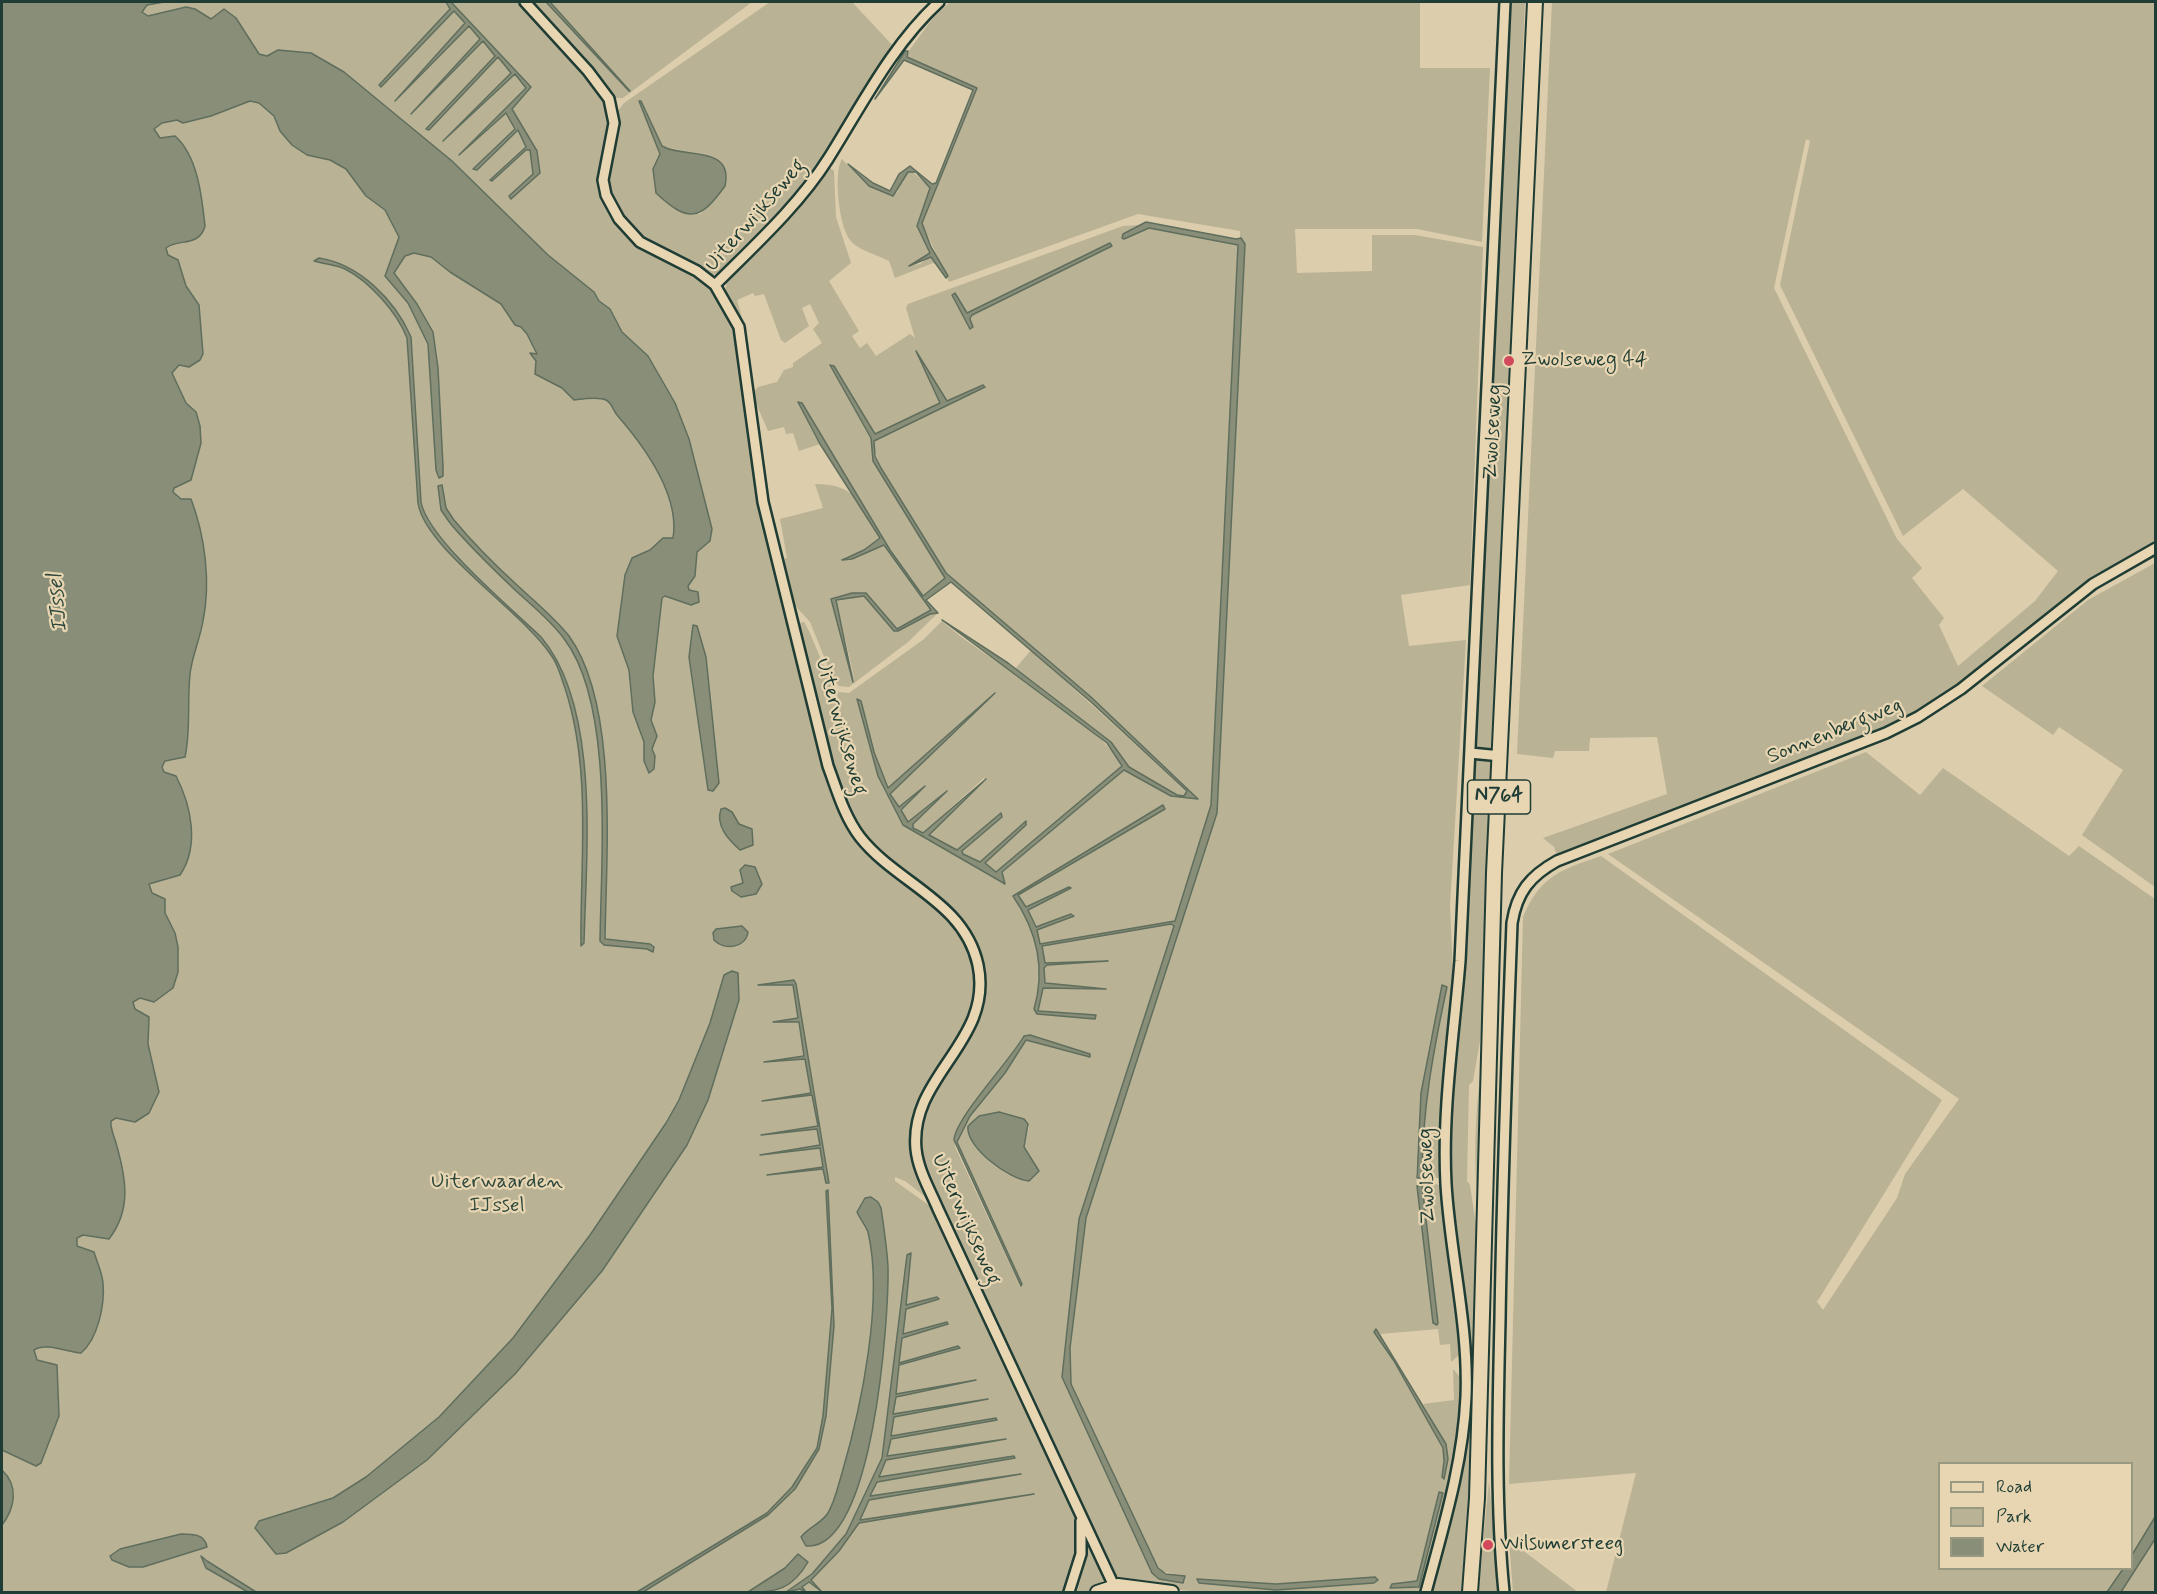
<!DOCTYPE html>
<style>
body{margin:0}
#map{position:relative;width:2157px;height:1594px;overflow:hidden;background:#dccdac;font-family:Mynerve,sans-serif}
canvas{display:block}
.frame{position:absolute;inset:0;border:3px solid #1f3d34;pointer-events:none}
.legend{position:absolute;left:1938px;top:1462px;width:195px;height:108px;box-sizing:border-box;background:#e8d6b3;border:2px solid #989980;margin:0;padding:8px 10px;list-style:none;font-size:18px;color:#1f3d34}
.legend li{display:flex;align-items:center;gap:12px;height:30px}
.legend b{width:30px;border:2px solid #989980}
</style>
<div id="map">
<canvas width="2157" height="1594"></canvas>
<div class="frame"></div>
<ul class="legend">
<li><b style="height:8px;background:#e8d6b3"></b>Road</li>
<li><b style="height:16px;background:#b9b295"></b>Park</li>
<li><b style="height:16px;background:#898e78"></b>Water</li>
</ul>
</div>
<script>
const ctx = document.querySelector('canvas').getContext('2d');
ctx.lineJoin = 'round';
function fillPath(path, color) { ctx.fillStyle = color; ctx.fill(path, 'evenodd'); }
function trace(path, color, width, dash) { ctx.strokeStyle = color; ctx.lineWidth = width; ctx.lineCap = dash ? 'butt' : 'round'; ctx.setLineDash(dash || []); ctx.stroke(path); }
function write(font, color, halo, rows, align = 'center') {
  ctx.font = font + ' Mynerve,sans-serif'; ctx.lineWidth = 4.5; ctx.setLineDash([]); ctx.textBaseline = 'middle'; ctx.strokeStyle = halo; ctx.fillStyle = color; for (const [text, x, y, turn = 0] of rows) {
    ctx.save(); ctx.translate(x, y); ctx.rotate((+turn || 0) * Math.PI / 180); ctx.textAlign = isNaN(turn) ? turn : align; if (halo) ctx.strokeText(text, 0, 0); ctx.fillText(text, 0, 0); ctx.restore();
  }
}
const green = new Path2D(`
 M134,2h389l82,93 7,25 -10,50 20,59 76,46 15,12 21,35 24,167 63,242 29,90 52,59 57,45 17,40v31l-5,22 -56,98 11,81 -21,-16 -10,-4v4l42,30 136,295c10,34 4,54 -7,86h-1064v-180z
 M531,2h15l84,90 -80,-90h202l-129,96h-8z
 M770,2h82l43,46c-27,40 -142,224 -184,227l-74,-40 -23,-29 -7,-23 10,-71 7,-9zM640,100l22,46 54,13 9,27 -25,28c-34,-1 -57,-26 -40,-59z
 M950,2h470v66h70l-8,174 -65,-13h-122l2,44 75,-2v-36h43l68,12 -13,338 -69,10 8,51 57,-6 -16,266 4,90 -11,177 -4,5h-17v-52l13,-83 -4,-7 -10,57 -5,83 17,147 4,2 -15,-140 15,-1 6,5 17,160 -2,7 -7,6 -1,-18 -10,1 -2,-16 -58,5 -4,-5 67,119v31l3,-35 -23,-40 31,-4 -1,-31 9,10 -7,90 -32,123h-221l-41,-4 -46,-10 -174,-368 -22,-55 2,-41 57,-101 -6,-72 -109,-106c-37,-63 -48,-141 -67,-211l8,-2 5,9 24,57 6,4 10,1 75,-54 18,-18c33,32 172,109 179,147l-125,104 -11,-9 41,-38 -2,-3 -44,40 -17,-8 -1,-3 40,-34 -45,33 -28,-15 57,-55 -2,-2 -61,55 -10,-5v-4l34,-33 -40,31 -6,-12 24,-24 -26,21 -9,-13 105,-101 -107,95 -14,-36 -13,-51 17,75 25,49 98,58h4l-3,-11 122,-102 47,26 21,1 5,4 -106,-104 -145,-124 -65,-105 -6,-16v-13l108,-51 2,-3 -39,16 -29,-45 23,42v5l-65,31 -41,-68 -4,-2 41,74 2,23 72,117 -23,18 -32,-46 -88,-147 8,24 10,17 -21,7 -6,-18 -7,1 -2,-7 -16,4 -16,-37 6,-7 19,-5 7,-12 9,-3v-4l29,-20 -9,-14 6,-6 -9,-19 -8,4 7,18 -24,17 -4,-3 -17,-46 -9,2 -2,-3 -16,7 5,18 -3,1c-8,-14 -19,-24 -10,-41l100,-111 5,4 2,46 15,46 -22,18 30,50 -7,5 8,12 7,-5 9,13 34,-22 5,4 -9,-30 2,-4 215,-78 16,-1 -16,9 -1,4 27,-10 89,17 -27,560 -33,112 -3,4 -5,1 -130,22 -3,-14 37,-15 -3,-1 -35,13 -8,-17 43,-22 -45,19 -9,-12 148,-86 -2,-4 -150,91c25,36 32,71 21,113l3,5 58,5 1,-4 -58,-4 5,-23 62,1 -60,-6 -1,-15 3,-3 61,-4 -63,2 -3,-17 129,-22 3,2 -95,293 -17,158 90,196 33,3 -24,-5 -10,-16 -80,-171 -1,-36 16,-130 131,-405 28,-569 -5,-6v-7l-102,-17 -189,68 -27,-59 55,-135 -50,-20 -21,-13 26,-36zM1110,243l2,3 -140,69 -2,13 -18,-33 3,-2 12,20zM1030,1035l60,19 -64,-14 -21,33 -35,43 -13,26 65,141 -2,3 -65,-139 2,-19 3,-6 42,-52 22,-34zM999,1112l17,4 13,11 -5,20 13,17zM1438,1492l5,1 -24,94 -29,1 2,-4 25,-3zM1375,1577l3,4 -4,2 -97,7 -78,-7 77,1z
 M1509,2h16l-31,746 -20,-1z
 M1552,2h603v542l-54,30 -155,122 -55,31 -333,131 -4,-11 -11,-9 124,-44 -10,-57 -67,1 -1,13h-34l-2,7 -36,-4zM1806,139l4,2 -30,144 123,251 60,-47 95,82 -23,30 -77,65 -19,-41 5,-7 -32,-40 10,-10 -25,-29 -123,-251z
 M842,159l23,24 32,10 7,-19 8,-3 18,17 -13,38 13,27 -20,13 10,-2 11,-8 6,9 -4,-2 -38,15 -6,-17c-11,-6 -31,-11 -38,-20 -12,-12 -18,-69 -9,-82z
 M815,484c44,0 45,22 65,54l-16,12 -21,8 22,-4 19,-9 47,65 -34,19 -33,-37 -32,7 23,82 -19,-81 28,-4 31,35 35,-17 8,-1 -30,29 -59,45 -10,-1 -6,-7 -23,-57 -20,-22 -8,-41 5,-1 -7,-39 43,-11z
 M2155,563v324l-73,-52 41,-65 -64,-43 -6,8 -71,-49 106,-86z
 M1031,650l156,141 -1,4h-9l-48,-28 -18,-25 -96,-73z
 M1866,752l54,43 23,-27 126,88 10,-10 76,53v618l-23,38v-91h-192v104l183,1 -16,23h-501l30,-119 -127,11 14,-567c17,-41 39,-48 78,-61l341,244 -125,202 6,8 74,-112 8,-24 54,-75 -351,-245z
 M1474,758l19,2 -7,246 -13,75 -4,4 -2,96 3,4 9,60 -3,171 -13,176h-32l35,-137 4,-41v-36l-21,-211z
 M1483,1055l-4,154c-7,-47 -3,-108 4,-154z
 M1489,1481l10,111h-21z
 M1086,1539l19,40 -16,13h-12l11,-39z
 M2155,1539v53h-34z
 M1509,1540l69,52h-65z`);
const water = new Path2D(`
 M2,2h162l-17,3 -5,7 6,4 38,-9 9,2 16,10 13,-10 12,9 23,36 8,2 11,-6 33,3 33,19 108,89 96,94 46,37 5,9 11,8 12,23 26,24 27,47 14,36 23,90 -2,12 -13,11 -2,24 -7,10 1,4 9,2 1,10 -8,3 -26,-9 -3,2 -9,78 2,26 -4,18 6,16 -5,13 3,7 -1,13 -5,4 -5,-12v-19l-11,-30 -4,-42 -12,-34 8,-61 7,-17 18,-8 13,-12h10c7,-43 -29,-92 -56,-123 -4,-5 -5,-12 -11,-15 -8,-4 -24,-1 -32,0l-12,-12 -27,-14 1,-13 -6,-8 7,1 -10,-20 -6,-7 -6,-2 -14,-21 -51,-32 -19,-15 -17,-4 -9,3 -11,17 23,31 16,28 5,36 5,98v10l-4,2 -3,-8 -8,-126 -20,-41 -23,-27 14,-39 -14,-27 -19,-14 -20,-27 -16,-9 -23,-5 -15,-10 -12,-14 -6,-15 -15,-13 -9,-2 -39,15 -28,7 -6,-3 -15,3 -8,6 6,9 15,-2c23,20 27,62 30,90 -6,22 -27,12 -39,22l2,7 10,5 8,26 13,19 4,49 -3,6 -11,7 -10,-2 -7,8 14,30 10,9 4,14 1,17 -10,37 -17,8 -1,4 8,7h10c14,37 20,83 12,122 -3,18 -11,35 -13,53 -3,28 1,55 -5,83l-20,4 -3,6 2,5 12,4c15,29 24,70 4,99l-31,9 3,9 13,6v14l10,20 3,14v25l-5,16 -19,14 -14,-4 -7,4 2,7 14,8 -1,27 11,48 -10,21 -14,9 -19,-4 -5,3c-1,7 3,15 5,22 10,35 16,66 -7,96l-26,-4 -6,3v8l17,6c3,10 8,20 9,31 2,21 -5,56 -22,70 -14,-1 -36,-11 -47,-3l3,10 20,5 2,51 -18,47 -5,3 -34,-16z
 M446,2h5l80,85 -19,22 25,42 3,22 -29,26 -2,-3 24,-22 -3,-24h-4l-34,31 -2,-1 36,-33 -8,-17 -41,40 -4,-1 42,-40 -9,-16 -47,42 67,-67 -11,-14 -72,67 68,-68 -13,-16 -69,73 -3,-1 69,-73 -12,-15 -72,73 69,-75 -11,-13 -74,75 70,-78 -11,-12 -73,76 -2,-2 71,-76z
 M546,2h4l80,89h-1z
 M905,51h3l-1,6 70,31 -55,135 9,24 17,29 -2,2 -15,-21 -22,9 21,-13 -13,-27 13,-38 -14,-16h-8l-15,24 -24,-10 -21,-22 25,19 17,8 9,-17 11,-8 22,18 4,-1 37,-93 -69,-30 -29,39z
 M639,101h2l21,45c21,13 72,-2 63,40 -25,35 -37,37 -69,7l-3,-24 7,-15z
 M1146,222l90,17 5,-1 4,6 -28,569 -131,405 -16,130 1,36 87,184 8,6 19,2 -2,7 -24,-4 -7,-6 -90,-196 17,-158 95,-293 -3,-2 -129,22 3,17 63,-2 -61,4 -3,3 1,15 61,6 -63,-1 -5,23 58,4 -1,4 -58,-5 -3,-5c12,-41 3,-78 -21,-113l150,-91 2,4 -147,86 8,12 43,-20 2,1 -43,22 8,17 35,-13 3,2 -37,14 3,14 135,-23 36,-116 27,-560 -89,-17 -25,11 -2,-1 1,-4z
 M1110,243l2,3 -140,69 -2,4 3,8 -3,2 -18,-34 3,-2 12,20z
 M319,258c40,6 76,42 92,79l10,165c6,36 92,108 120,135 60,71 45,218 43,306l-3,3c-1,-86 11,-175 -16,-258 -4,-11 -7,-24 -14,-33 -28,-43 -126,-106 -133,-152l-11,-165c-10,-26 -38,-57 -62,-69 -10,-5 -22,-5 -31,-8z
 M916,351l31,50 36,-16 2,2 -111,54 1,15 6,12 65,105 145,124 107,102 -27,-3 -47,-26 -122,102 3,12 -102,-59 -25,-49 -21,-77 4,2 13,51 14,36 107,-95 -105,101 9,13 26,-21 -24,24 7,12 39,-31 -34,33v4l10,5 63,-54 -57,56 28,15 44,-37 1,4 -40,34 1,3 17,8 46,-41v4l-41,38 11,9 126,-106 -15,-23 -165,-123 66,43 103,79 18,25 48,28 7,1 3,-5 -96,-89 -140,-120 -25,18 12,13 -8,1 -32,17h-4l-30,-35 -28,4 17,82 -22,-83 21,-6h14l31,36 34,-19 -47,-65 -32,14 -10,1 22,-10 16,-12 -60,-94 -22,-42 4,1 88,147 33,46 22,-18 -72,-117 -2,-23 -41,-73 4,1 41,68 65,-31z
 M442,485l4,23 8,12c19,23 41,45 63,65 18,17 37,32 52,51 50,69 37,221 36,303l45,5 4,3 -1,5 -6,-3 -43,-4 -4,-4c1,-80 14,-235 -35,-301 -14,-20 -34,-35 -51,-51 -22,-21 -45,-43 -64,-66l-9,-13 -3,-24z
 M693,625l4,1 9,31 13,126 -6,8 -5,-1 -19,-133z
 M725,808l7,4 7,12 13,5 1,16 -13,5c-11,-10 -25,-24 -19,-41z
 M745,865l10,2 7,17 -6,10 -15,3 -9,-6 -1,-4 12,-4 -3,-13z
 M742,926l6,6c-2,16 -24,19 -34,8l-1,-7 3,-4z
 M732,971l6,2 1,27 -31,100 -21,45 -85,126 -87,103 -88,86 -84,62 -57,31 -10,1 -21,-26 4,-7 74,-23 33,-21 73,-60 74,-79 77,-103 76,-112 13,-23 31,-77 14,-48z
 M794,980l2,4 33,199h-3l-3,-14 -56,6 56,-8 -3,-19 -60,7 60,-10 -3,-16 -56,6 57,-9 -6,-31 -50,6 49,-8 -6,-34 -41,3 40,-6 -5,-34h-26l25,-4 -5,-33h-35z
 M1442,985l5,2c-14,65 -25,124 -25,191h-5l4,-85z
 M1030,1035l60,19v3l-64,-17 -21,33 -35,43 -13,26 65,142 -1,2 -67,-146c1,-22 56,-79 70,-104z
 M999,1112l25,7 4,5 -4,23 15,24 -10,10c-19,-1 -64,-34 -61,-55l11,-10z
 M1422,1185l16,138 -1,2 -4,-2 -16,-137z
 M828,1190l6,136 -8,90 -7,33 -24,40 -27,26 -125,77h-6l130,-79 25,-26 25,-39 6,-32 9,-107 -6,-118z
 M871,1197l7,5 3,6c3,20 6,40 7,59 1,48 -14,285 -82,279l-5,-9c8,-10 21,-14 27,-24 7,-12 10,-27 14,-40 19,-65 42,-173 26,-241 -2,-6 -8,-13 -11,-20l8,-14z
 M911,1253l-5,52 31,-8 2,2 -33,10 -3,25 44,-12 1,2 -46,14 -3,25 59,-17 2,2 -61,17 -3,29 80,-14 -80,17 -3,17 95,-15 -94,18 -3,19 105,-18 1,2 -106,19 -4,17 119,-17 -120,21 -7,17 135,-21 1,2 -138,24 -7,14 151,-22 -152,26 -9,20 174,-26 -175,29 -20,28 -28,29 11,12 -13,-10 -7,5 4,5 -6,-3 -14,3 26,-18 34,-40 36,-76 25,-203z
 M1376,1329l70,115 2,15 -4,20 -2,-2 2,-16 -1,-13 -49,-87 -20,-29z
 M2,1470c17,16 13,38 0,55z
 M1439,1492l4,1 -24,94 -29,1 2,-4 25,-3z
 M2155,1517v22l-34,53h-14l16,-23 9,-1v-13z
 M181,1534c12,0 24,0 26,13l-64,20h-14l-17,-7 -2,-4 10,-7z
 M798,1554l10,8c-15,26 -31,31 -60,30l37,-24z
 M201,1556l6,5 49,31h-8l-42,-24z
 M1375,1577l3,3 -4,3 -98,7 -77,-7 -2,-4 79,5z`);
const street = new Path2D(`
 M525,2l63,69 21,28 5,24 -11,57 3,15 13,24 21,23 57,29 18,14 24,42 24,175 65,264c9,24 16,50 32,71 37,47 104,64 118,128 16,77 -69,110 -62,184 2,21 14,41 22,60l176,377
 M715,285c39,-39 84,-80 113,-126 34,-54 64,-114 111,-157
 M1470,753l31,3
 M1069,1592l12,-38v-33
 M1426,1592c17,-64 37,-128 40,-195 3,-71 -16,-143 -20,-213 -4,-74 8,-149 14,-223l45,-959
 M1504,1592c-9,-91 -6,-181 -4,-272 2,-133 7,-265 12,-397 5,-31 18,-47 45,-62l329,-128 32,-16 43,-28 132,-105 63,-36`);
const secondary = new Path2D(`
 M1097,1592l21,-7 54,7`);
const primary = new Path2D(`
 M1470,1592l7,-94 17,-625 41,-871`);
const markers = [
 [1509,361,6,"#d1495b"],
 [1488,1545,6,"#d1495b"]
];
const shields = [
 [1499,797,63]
];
const shieldNames = [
 ["N764",1499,797]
];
const streetNames = [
 ["Uiterwijkseweg",756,216,-49],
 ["Zwolseweg",1494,432,-87],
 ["Uiterwijkseweg",840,727,74],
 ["Sonnenbergweg",1835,732,-22],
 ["Zwolseweg",1428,1176,-92],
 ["Uiterwijkseweg",965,1220,66]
];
const poiNames = [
 ["Zwolseweg 44",1521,361],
 ["Wilsumersteeg",1500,1545]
];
const parkNames = [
 ["Uiterwaarden",497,1183],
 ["IJssel",497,1207]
];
const waterNames = [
 ["IJssel",59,603,-95]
];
fillPath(green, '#b9b295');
fillPath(water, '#898e78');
trace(water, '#5f6e5d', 1.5);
trace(street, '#1f3d34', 14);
trace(secondary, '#1f3d34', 16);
trace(primary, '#1f3d34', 18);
trace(street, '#e8d6b3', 9);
trace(secondary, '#e8d6b3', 12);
trace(primary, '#e8d6b3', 14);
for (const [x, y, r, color] of markers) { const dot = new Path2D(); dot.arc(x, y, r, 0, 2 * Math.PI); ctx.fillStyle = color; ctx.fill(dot); trace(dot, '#e8d6b3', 2); }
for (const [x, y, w] of shields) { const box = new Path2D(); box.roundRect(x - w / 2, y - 17, w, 34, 4.5); ctx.fillStyle = '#e8d6b3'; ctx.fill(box); trace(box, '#1f3d34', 1.5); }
write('bold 20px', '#1f3d34', null, shieldNames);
write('21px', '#1f3d34', '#e8d6b3', streetNames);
write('21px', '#1f3d34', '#e8d6b3', poiNames, 'left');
write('21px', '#2e493e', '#e8d6b3', parkNames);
write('italic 22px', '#2f493e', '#e8d6b3', waterNames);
</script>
